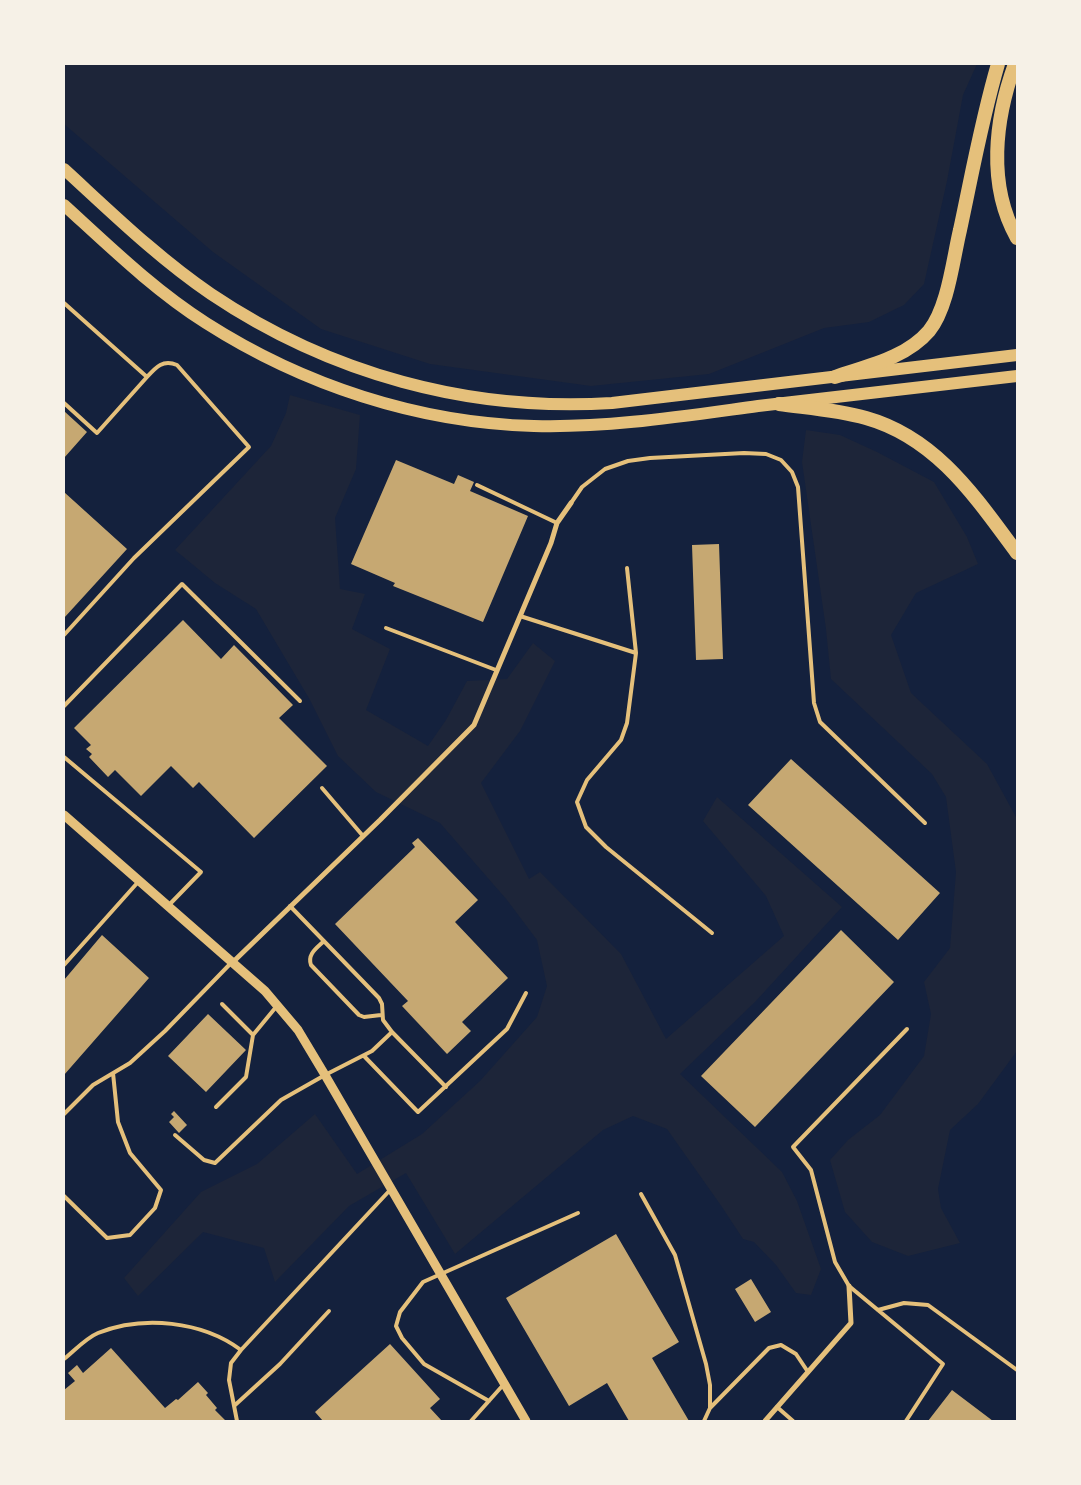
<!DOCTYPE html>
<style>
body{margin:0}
#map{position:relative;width:1081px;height:1485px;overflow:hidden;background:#14213d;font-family:Figtree,sans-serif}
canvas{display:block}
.frame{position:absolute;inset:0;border:65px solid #f6f1e7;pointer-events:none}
</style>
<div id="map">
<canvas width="1081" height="1485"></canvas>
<div class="frame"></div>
</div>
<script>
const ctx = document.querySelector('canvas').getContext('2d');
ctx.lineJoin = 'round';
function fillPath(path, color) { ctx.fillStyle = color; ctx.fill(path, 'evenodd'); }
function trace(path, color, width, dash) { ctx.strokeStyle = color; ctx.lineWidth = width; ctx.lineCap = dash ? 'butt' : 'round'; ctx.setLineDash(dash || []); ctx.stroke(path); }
const green = new Path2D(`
 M64,64h913l-14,31 -16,86 -23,103 -20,21 -35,17 -45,6 -115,46 -118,12 -161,-22 -109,-35 -108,-77 -149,-128z
 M290,395l70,20 -4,54 -21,49 5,71 25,5 -13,35 38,20 -24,61 62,36 18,-26 21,-39 40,-2 26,-36 22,18 -35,70 -39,52 48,96 11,-7 81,82 45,85 118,-103 -18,-40 -63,-75 14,-24 125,110 -87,95 -75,72 102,98 15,29 24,68 -10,26 -15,-2 -20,-28 -22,-23 -11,-3 -21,-32 -55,-78 -34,-13 -30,14 -148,124 -49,-81 -57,33 -74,76 -11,-34 -61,-16 -65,64 -14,-18 77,-86 56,-28 58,-50 42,60 65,-40 58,-53 57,-64 10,-31 -10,-46 -30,-40 -67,-77 -64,-31 -38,-36 -28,-56 -54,-91 -41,-26 -40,-33 96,-104 15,-33z
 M806,430l34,5 37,17 57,30 33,55 11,27 -62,29 -25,42 20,58 76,71 29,53 1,234 -39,53 -28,26 -12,59 3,19 19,35 -52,13 -36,-14 -27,-30 -15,-52 18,-20 32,-25 44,-59 7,-42 -7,-32 26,-34 6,-76 -10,-75 -14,-23 -101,-95 -5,-50 -24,-167z`);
const building = new Path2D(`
 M64,411l23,21 -23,26z
 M396,460l58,24 4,-9 16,7 -4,9 58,25 -45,106 -90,-36 2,-3 -44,-19z
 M64,492l63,57 -63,69z
 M719,544l4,115 -27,1 -4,-115z
 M183,620l38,39 13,-14 59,60 -14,13 48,48 -73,72 -55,-56 -6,6 -22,-22 -30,30 -26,-26 -7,7 -19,-20 3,-3 -6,-5 5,-4 -17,-17z
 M791,759l149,134 -42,47 -150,-135z
 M418,838l60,62 -23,22 53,56 -46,44 9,9 -24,23 -45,-48 6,-5 -73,-77 80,-77 -3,-4z
 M841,930l53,52 -139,145 -54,-51z
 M102,935l47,43 -85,97v-95z
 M208,1014l38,36 -40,42 -38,-36z
 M174,1111l13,14 -8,8 -10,-11 5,-5 -3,-3z
 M616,1234l63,108 -27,16 37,63h-60l-22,-38 -38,23 -63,-108z
 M751,1279l20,33 -16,10 -20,-33z
 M390,1344l50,55 -10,9 12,13h-119l-8,-9z
 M111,1348l54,60 11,-9 2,1 20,-18 10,11 -2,2 11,13 -2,2 11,11h-162v-31l11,-9 -7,-8 9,-8 6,8z
 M952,1390l41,31h-65z`);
const service = new Path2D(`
 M64,303l83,74 -50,56 -33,-30
 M477,485l80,38
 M571,503l11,-16 23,-18 23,-8 22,-3 94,-5 22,1 15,6 11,12 6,15 16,216 6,19 105,101
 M627,568l9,85
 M520,616l116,37 -9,70 -6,17 -34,40 -10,22 9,25 20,20 106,86
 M386,628l110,42
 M64,635l70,-77 115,-111 -72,-82c-14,-6 -21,2 -30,12
 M64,706l118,-122 118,117
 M64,757l137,115 -33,34
 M322,788l41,48
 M324,941c-7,7 -17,13 -13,24l48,50 5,2 17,-2
 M64,965l75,-84
 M222,1004l31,31
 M392,1032l54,55
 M364,1056l54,56 89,-83 19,-36
 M216,1107l30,-30 7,-42 23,-28
 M64,1114l29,-29 37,-22 35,-32 67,-69
 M175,1135l29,25 11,3 66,-63 44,-25 47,-24 20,-19 -9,-12 -1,-16 -3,-6 -89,-92
 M641,1194l34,61 31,109 4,21v23l-6,13
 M64,1196l43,42 23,-3 25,-27 6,-18 -31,-37 -12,-31 -5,-49
 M878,1310l26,-7 24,2 89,65
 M64,1359c10,-8 22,-21 34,-26 45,-18 104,-12 143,17
 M489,1401l-65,-37 -22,-26 -6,-12 4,-14 23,-30 155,-69
 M234,1406l46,-42 49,-53
 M777,1407l16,14
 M710,1408l59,-60 12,-3 15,9 12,18
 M237,1421l-8,-41 2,-17 10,-13 150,-161
 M471,1421l33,-37
 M906,1421l37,-57 -94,-78 -14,-24 -24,-92 -18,-23 114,-118`);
const minor = new Path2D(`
 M233,962l147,-142 94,-95 77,-182 6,-20 14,-20
 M765,1421l86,-98 -2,-37`);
const tertiary = new Path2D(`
 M64,815l201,176 33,39 27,45 201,346`);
const primary = new Path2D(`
 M64,169c47,43 94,89 147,125 119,80 258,118 401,109l405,-48
 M64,205c45,41 90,85 142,118 97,62 212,100 328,103 75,2 150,-10 224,-20 86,-10 173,-20 259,-30`);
const motorway = new Path2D(`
 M1015,64c-20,55 -28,121 2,174
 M835,377c32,-11 71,-19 94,-46 19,-23 24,-72 31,-101 12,-56 22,-112 38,-166
 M779,404c29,4 59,6 87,14 71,20 110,80 151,135`);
fillPath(green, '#1d2539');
fillPath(building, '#c6a872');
trace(service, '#e5c07b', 4);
trace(minor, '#e5c07b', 5);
trace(tertiary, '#e5c07b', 9);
trace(primary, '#e5c07b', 12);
trace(motorway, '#e5c07b', 14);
</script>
